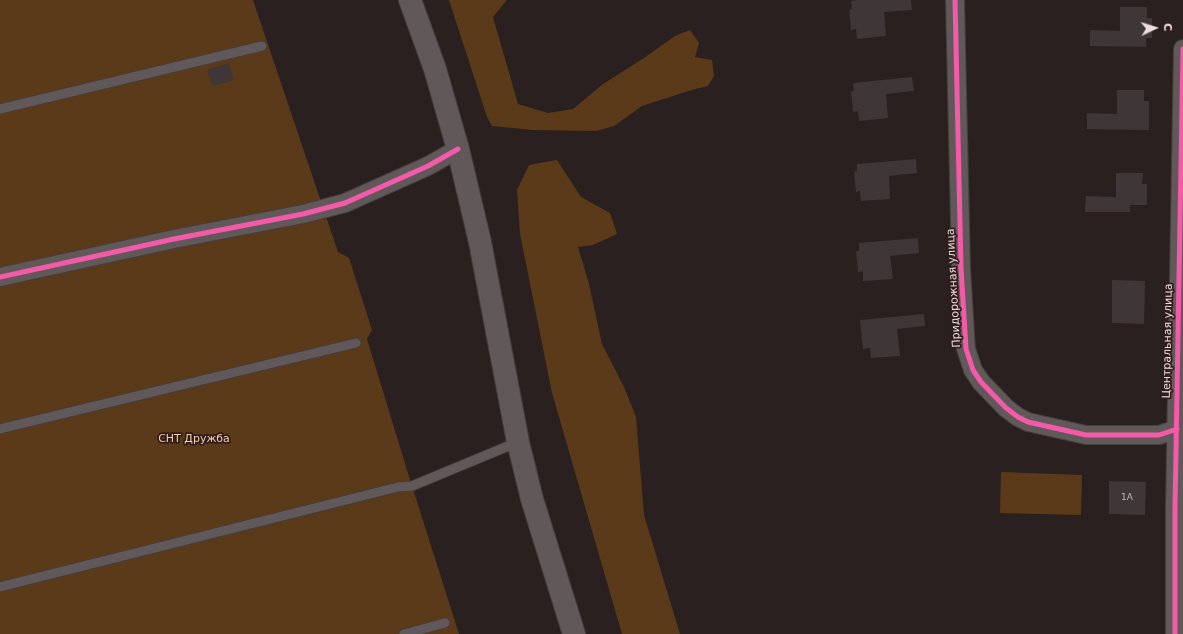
<!DOCTYPE html>
<meta charset="utf-8">
<style>
body{margin:0}
#map{position:relative;width:1183px;height:634px;overflow:hidden;background:#2a2020;font-family:"DejaVu Sans",sans-serif}
canvas{display:block}
.north{position:absolute;left:1135px;top:8px;width:40px;height:40px;-webkit-text-stroke:3px #2f1c1b;paint-order:stroke;rotate:86deg;font-size:11px;font-weight:700;line-height:16px;text-align:center;color:#eddfdf}
.north::after{content:'';display:block;margin:auto;width:14px;height:18px;background:#eddfdf;clip-path:polygon(50% 0,100% 100%,50% 72%,0 100%)}
</style>
<div id="map">
<canvas width="1183" height="634"></canvas>
<div class="north">С</div>
</div>
<script>
const ctx = document.querySelector('canvas').getContext('2d');
ctx.lineJoin = 'round';
function fillPath(path, color) { ctx.fillStyle = color; ctx.fill(path, 'evenodd'); }
function trace(path, color, width, dash) { ctx.strokeStyle = color; ctx.lineWidth = width; ctx.lineCap = dash ? 'butt' : 'round'; ctx.setLineDash(dash || []); ctx.stroke(path); }
function write(font, color, halo, rows, align = 'center') {
  ctx.font = font + ' "DejaVu Sans",sans-serif'; ctx.lineWidth = 3.5; ctx.setLineDash([]); ctx.textBaseline = 'middle'; ctx.strokeStyle = halo; ctx.fillStyle = color; for (const [text, x, y, turn = 0] of rows) {
    ctx.save(); ctx.translate(x, y); ctx.rotate((+turn || 0) * Math.PI / 180); ctx.textAlign = isNaN(turn) ? turn : align; if (halo) ctx.strokeText(text, 0, 0); ctx.fillText(text, 0, 0); ctx.restore();
  }
}
const green = new Path2D(`
 M0,0h253l85,252 11,6 23,72 -5,9 40,131 52,164h-459z
 M449,0h58l-14,17 25,87 30,9 25,-4 30,-25 41,-26 31,-22 15,-6 9,13 -4,14 17,3 2,16 -6,10 -13,3 -53,17 -28,20 -18,5 -63,-1 -41,-4 -5,-9z
 M557,160l24,37 29,16 7,21 -24,11 -15,2 11,37 13,60 22,43 12,30 8,98 36,119h-58l-70,-241 -32,-159 -3,-44 12,-25z
 M1001,472l81,3 -1,40 -81,-2z`);
const building = new Path2D(`
 M858,0h53l1,10 -28,2 2,24 -29,3 -1,-10 -5,1 -2,-20 3,-1 -1,-8z
 M1120,7h27v11h5v20h-6v9l-56,-1v-16l30,1z
 M229,63l5,17 -22,6 -5,-16z
 M912,77l2,14 -28,3 2,24 -29,3 -1,-10 -5,1 -2,-21h3l-1,-8z
 M1117,90h27v11h5v29l-62,-1v-16l30,1z
 M916,159l1,14 -28,3 1,23 -29,2 -1,-10 -4,1 -2,-20 3,-1v-7z
 M1116,173h27l-1,11h5v21h-17v7h-45l1,-16 30,1z
 M918,238l1,15 -29,3 3,23 -30,2v-10l-5,1 -2,-21h3v-8z
 M1112,280l33,1 -1,43 -32,-1z
 M924,314l1,12 -28,3 3,27 -29,2 -1,-10 -7,1 -3,-29z
 M1109,481l37,1 -1,33 -36,-1z`);
const service = new Path2D(`
 M0,109l262,-63
 M0,429l356,-86
 M0,587l398,-100 14,-1 106,-44
 M404,634l41,-11`);
const minor = new Path2D(`
 M955,0l6,268 5,81 7,21 8,12 25,26 12,9 10,5 58,13h73l18,-6
 M0,277l174,-38 129,-25 42,-11 83,-37 30,-17
 M1175,634v-127l8,-458`);
const secondary = new Path2D(`
 M410,0l25,69 23,80 22,93 38,200 14,57 42,135`);
const cycleway = new Path2D(`
 M955,0l6,268 5,81 7,21 8,12 25,26 12,9 10,5 58,13h73l18,-6
 M0,277l174,-38 129,-25 42,-11 83,-37 30,-17
 M1175,634v-127l8,-458`);
const numberNames = [
 ["1А",1127,498]
];
const streetNames = [
 ["Придорожная улица",954,288,-93],
 ["Центральная улица",1168,341,-89]
];
const parkNames = [
 ["СНТ Дружба",194,439]
];
fillPath(green, '#5b3a1a');
fillPath(building, '#3f3638');
trace(service, '#463d3d', 11);
trace(minor, '#463d3d', 20);
trace(secondary, '#463d3d', 24);
trace(service, '#615959', 9);
trace(minor, '#615959', 18);
trace(secondary, '#615959', 22);
trace(cycleway, '#f35aa7', 5);
write('9px', '#c2b5b5', null, numberNames);
write('11px', '#eddfdf', '#2f1c1b', streetNames);
write('11px', '#f6cfac', '#2f1c1b', parkNames);
</script>
